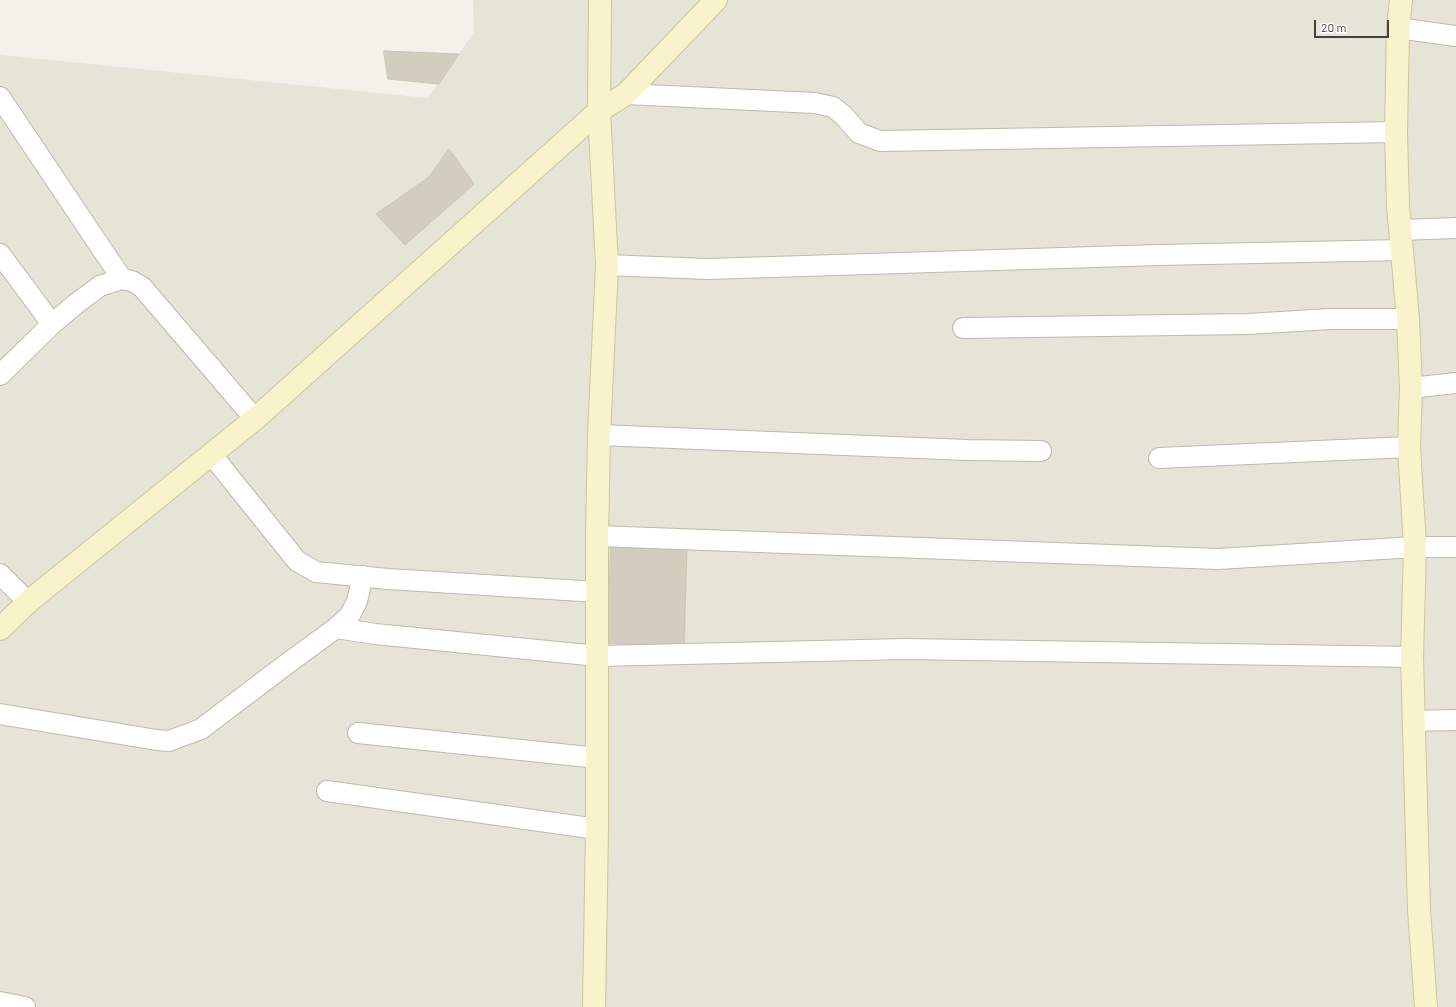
<!DOCTYPE html>
<style>
body{margin:0}
#map{position:relative;width:1456px;height:1007px;overflow:hidden;background:#f3f1e9;font-family:Barlow,sans-serif}
canvas{display:block}
.scale{position:absolute;left:1314px;top:20px;width:75px;height:18px;box-sizing:border-box;border:2px solid #454138;border-top:0;padding-left:5px;font-size:12px;line-height:14px;white-space:nowrap;color:#454138;-webkit-text-stroke:3px #fff;paint-order:stroke}
</style>
<div id="map">
<canvas width="1456" height="1007"></canvas>
<div class="scale">20 m</div>
</div>
<script>
const ctx = document.querySelector('canvas').getContext('2d');
ctx.lineJoin = 'round';
function fillPath(path, color) { ctx.fillStyle = color; ctx.fill(path, 'evenodd'); }
function trace(path, color, width, dash) { ctx.strokeStyle = color; ctx.lineWidth = width; ctx.lineCap = dash ? 'butt' : 'round'; ctx.setLineDash(dash || []); ctx.stroke(path); }
const residential = new Path2D(`
 M473,0h983v1007h-1456v-952l428,43 46,-66z`);
const building = new Path2D(`
 M384,51l75,3 -20,30 -51,-5z
 M449,149l25,35 -69,61 -29,-31 53,-37z
 M611,545l76,3 -3,98 -76,-3z`);
const street = new Path2D(`
 M1398,28l58,8
 M626,94l189,9 18,4 10,8 16,18 21,8 516,-9
 M0,97l122,182
 M1400,230l56,-2
 M0,254l52,70
 M607,265l100,4 452,-14 243,-5
 M963,328l285,-4 82,-5h78
 M0,375l52,-51 25,-21 23,-17 22,-7 10,2 10,6 113,132
 M1411,388l45,-5
 M599,435l368,15 74,1
 M211,454l86,107 19,11 72,7 210,13
 M1159,458l250,-11
 M597,536l621,23 197,-12h41
 M0,574l28,28
 M336,628l39,6 223,22 307,-7 507,8
 M0,714l157,26 12,1 32,-12 83,-63 52,-38 14,-13 7,-14 6,-25
 M1414,721l42,-1
 M358,733l240,25
 M327,791l270,38
 M0,1002l25,5`);
const secondary = new Path2D(`
 M1401,0l-3,28 -2,104 2,74 10,113 3,69 -2,59 6,100 -3,110 7,253 7,97
 M0,629l28,-27 227,-183 344,-308 27,-17 90,-94
 M594,1007l3,-178v-293l2,-101 8,-170 -8,-154 1,-111`);
fillPath(residential, '#e6e3d7');
fillPath(building, '#d3cdbf');
trace(building, '#cdc6b3', 1);
trace(street, '#bdb9ac', 22);
trace(secondary, '#cdc59d', 24);
trace(street, '#fff', 20);
trace(secondary, '#f9f3cc', 22);
</script>
